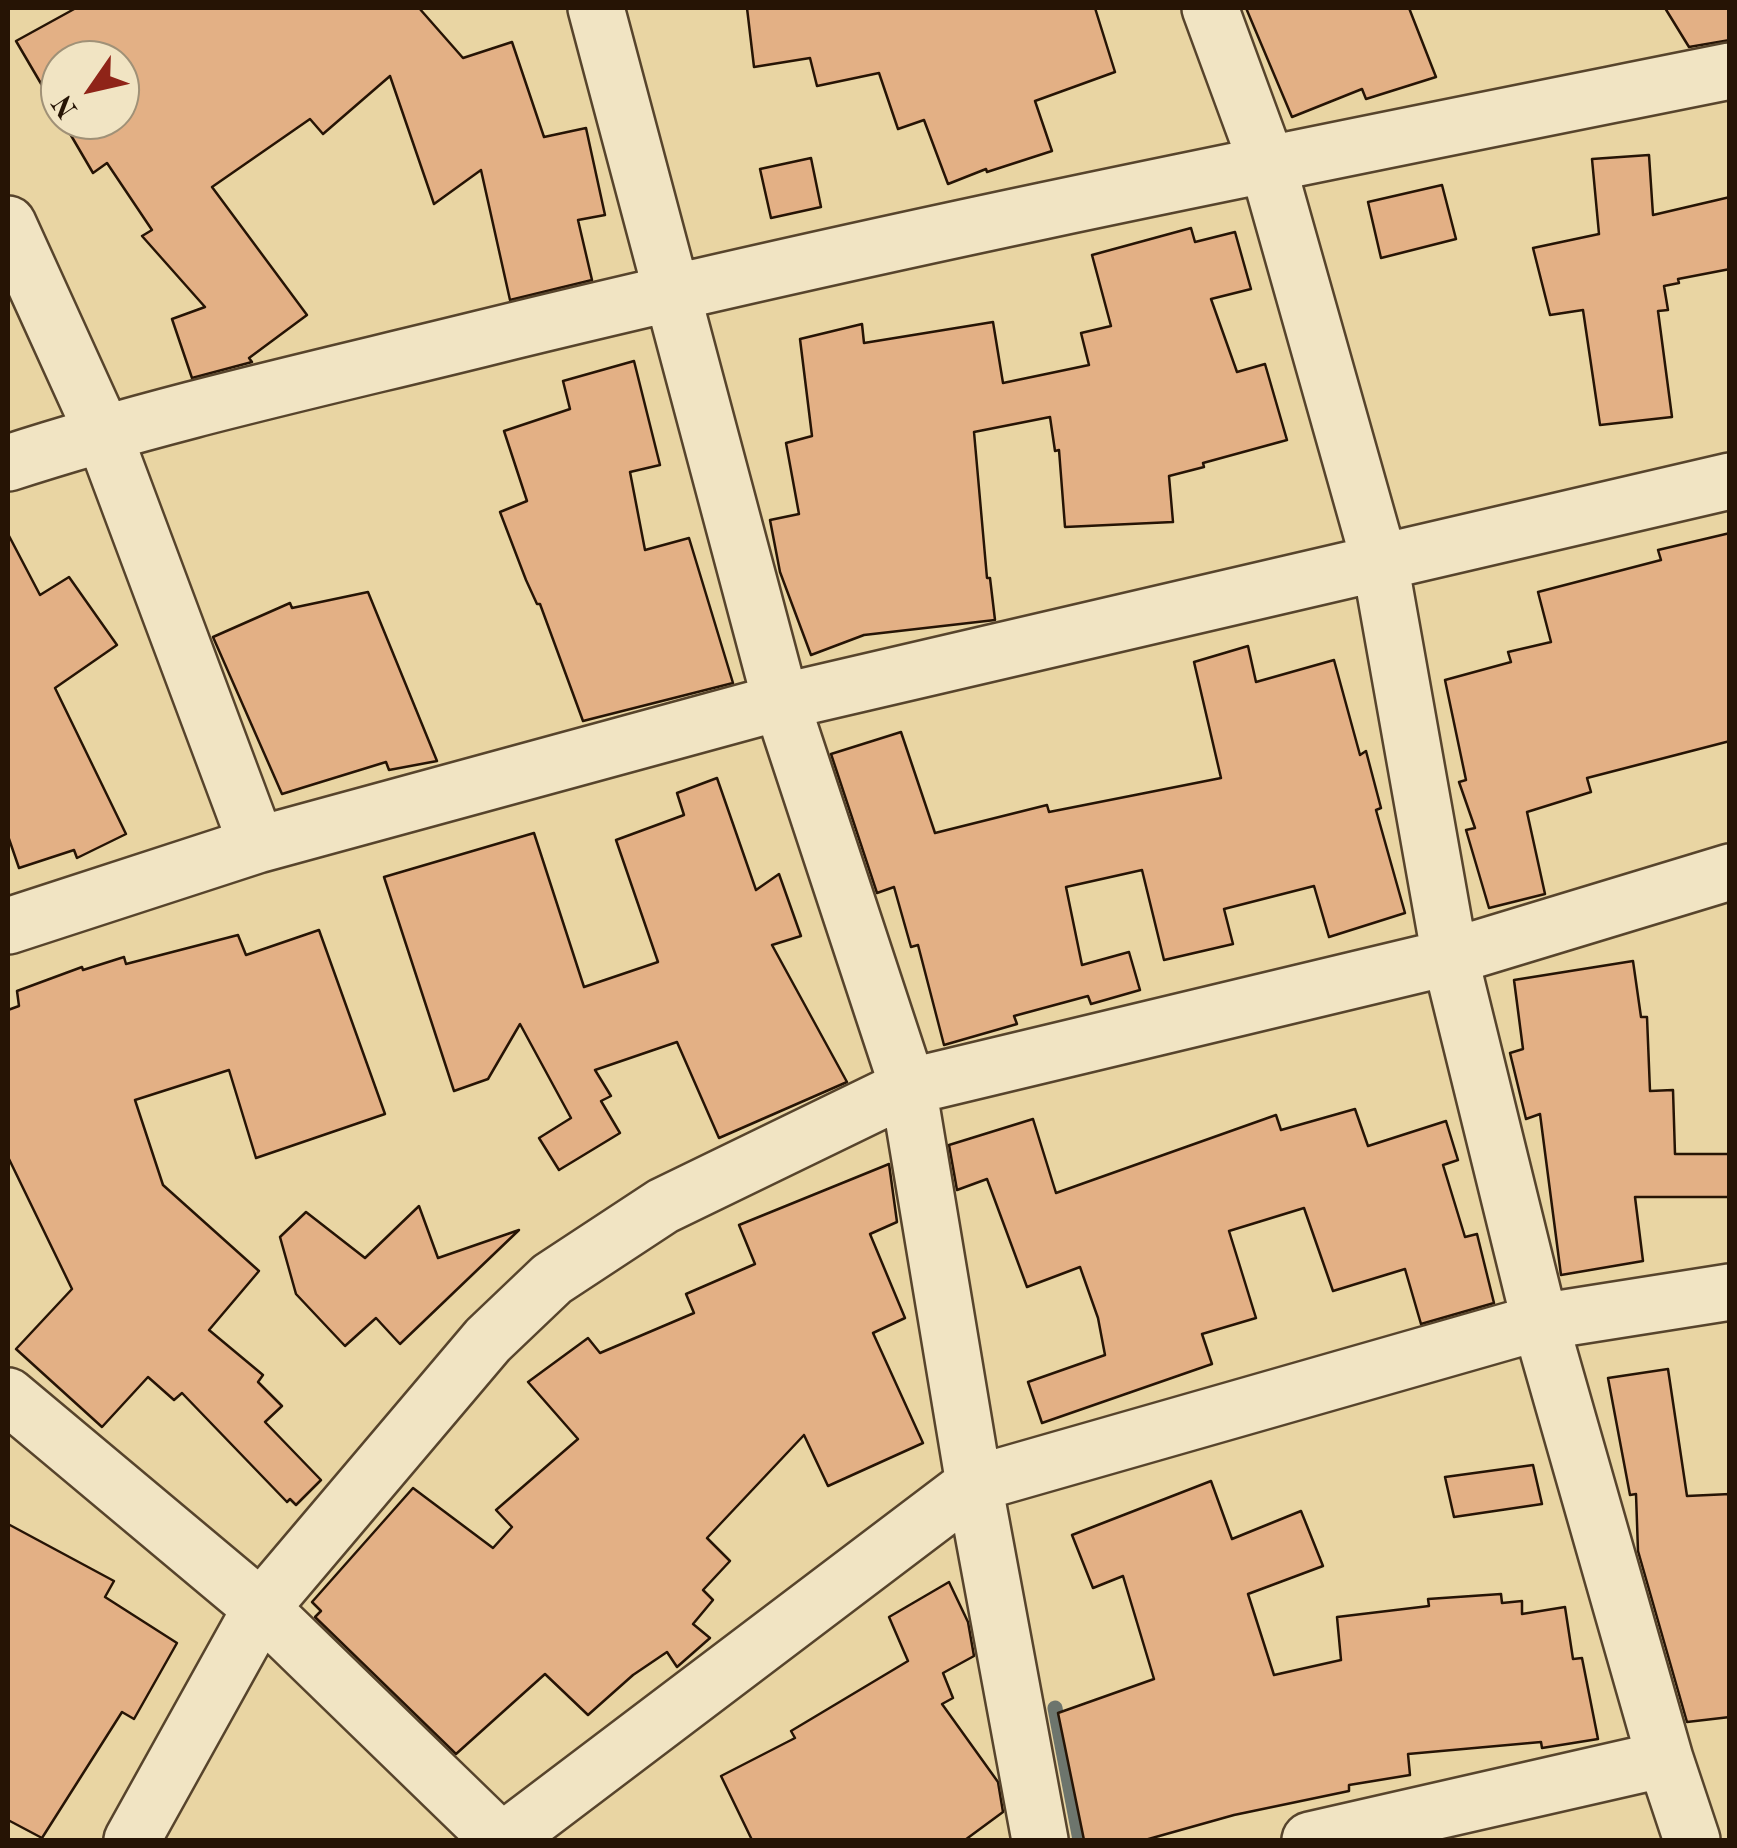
<!DOCTYPE html>
<style>
body{margin:0}
#map{position:relative;width:1737px;height:1848px;overflow:hidden;background:#e9d5a3;font-family:"Old Standard TT",serif}
canvas{display:block}
.frame{position:absolute;inset:0;border:10px solid #261405;pointer-events:none}
.north{position:absolute;left:40px;top:40px;width:100px;height:100px;box-sizing:border-box;background:#f1e4c3;border:2px solid #a09177;border-radius:50%;rotate:236deg;font-size:28px;font-weight:700;line-height:40px;text-align:center;color:#261405}
.north::after{content:'';display:block;margin:auto;width:35px;height:45px;background:#8f2418;clip-path:polygon(50% 0,100% 100%,50% 72%,0 100%)}
</style>
<div id="map">
<canvas width="1737" height="1848"></canvas>
<div class="frame"></div>
<div class="north">N</div>
</div>
<script>
const ctx = document.querySelector('canvas').getContext('2d');
ctx.lineJoin = 'round';
function trace(path, color, width, dash) { ctx.strokeStyle = color; ctx.lineWidth = width; ctx.lineCap = dash ? 'butt' : 'round'; ctx.setLineDash(dash || []); ctx.stroke(path); }
function fillPath(path, color) { ctx.fillStyle = color; ctx.fill(path, 'evenodd'); }
const stream = new Path2D(`
 M1055,1708l25,132`);
const building = new Path2D(`
 M76,8h343l44,50 49,-16 32,95 42,-9 19,87 -27,5 14,60 -82,20 -29,-130 -47,34 -44,-128 -67,58 -13,-15 -98,68 95,128 -58,43 3,4 -60,16 -20,-59 33,-12 -63,-71 10,-6 -45,-67 -14,10 -31,-53h58v-60h-60v56l-44,-75z
 M747,8h348l20,64 -80,29 17,50 -65,21 -1,-3 -38,15 -24,-64 -26,9 -19,-56 -62,13 -7,-28 -56,9z
 M1246,8h163l27,69 -70,22 -4,-10 -70,28z
 M1665,8h65v32l-41,7z
 M1649,155l4,60 77,-18v72l-52,10 1,4 -15,3 4,24 -10,1 14,106 -72,8 -17,-115 -33,5 -17,-67 66,-14 -7,-75z
 M811,158l10,49 -50,11 -11,-49z
 M1442,185l14,54 -75,19 -13,-56z
 M1191,228l4,14 40,-10 16,57 -40,10 26,73 28,-8 22,76 -84,23 1,4 -35,9 4,46 -108,5 -6,-77 -4,1 -5,-34 -76,15 13,146h3l5,42 -131,15 -53,20 -31,-83 -10,-52 29,-6 -13,-71 26,-7 -12,-97 62,-15 2,19 129,-21 10,61 86,-18 -8,-32 30,-7 -19,-71z
 M634,361l26,104 -30,7 15,78 44,-12 44,145 -150,38 -43,-117h-3l-11,-24 -26,-68 27,-11 -23,-70 66,-22 -7,-28z
 M1730,533v208l-143,37 4,14 -64,20 18,82 -56,14 -23,-78 9,-2 -16,-46 7,-2 -21,-100 66,-18 -3,-10 43,-10 -13,-50 123,-32 -3,-10z
 M8,534l32,61 29,-18 48,68 -62,43 71,146 -49,24 -3,-8 -55,18 -11,-32z
 M368,592l69,169 -48,9 -3,-8 -104,32 -69,-157 77,-34 2,5z
 M1248,646l8,36 78,-22 26,95 6,-4 15,57 -5,2 29,103 -76,24 -15,-51 -90,23 9,35 -69,16 -22,-90 -76,17 16,78 47,-13 11,38 -49,14 -3,-8 -74,20 3,8 -73,21 -26,-100 -7,2 -17,-60 -17,6 -46,-139 70,-22 34,101 112,-28 2,7 172,-34 -27,-116z
 M717,778l39,112 23,-16 22,62 -29,9 75,137 -128,56 -42,-96 -82,28 16,26 -10,5 19,32 -61,37 -20,-32 32,-20 -51,-94 -32,55 -34,12 -70,-214 150,-44 50,154 74,-25 -42,-122 68,-25 -7,-22z
 M319,930l66,184 -129,44 -27,-88 -94,30 28,85 96,86 -50,59 54,45 -5,7 24,24 -17,16 56,58 -25,25 -6,-6 -3,3 -105,-109 -8,7 -26,-23 -46,50 -86,-78 56,-60 -64,-132v-147l11,-4 -2,-15 65,-24 1,3 41,-13 2,7 112,-29 8,20z
 M1633,961l8,56h6l3,74 23,-1 2,64h55v43h-95l8,64 -82,14 -21,-161 -14,5 -16,-66 13,-4 -9,-69z
 M1355,1109l13,37 78,-25 12,39 -15,5 22,72 12,-3 17,69 -73,21 -16,-55 -72,22 -29,-83 -75,23 27,87 -54,16 10,30 -170,59 -14,-41 77,-27 -7,-37 -18,-51 -53,20 -40,-108 -30,11 -8,-45 84,-26 23,74 220,-78 5,15z
 M889,1164l8,58 -27,12 35,84 -32,15 50,110 -95,43 -24,-51 -97,103 23,23 -27,29 10,10 -20,24 17,14 -33,29 -10,-15 -34,23 -45,40 -43,-41 -89,80 -141,-137 6,-6 -9,-9 101,-114 80,60 19,-21 -16,-17 82,-71 -50,-57 60,-44 12,15 94,-40 -8,-19 69,-30 -16,-39z
 M419,1206l19,52 81,-28 -119,114 -24,-26 -31,28 -49,-52 -16,-57 26,-25 59,46z
 M1668,1369l19,127 43,-2v223l-43,5 -49,-171 -2,-57 -6,1 -22,-117z
 M1533,1465l9,39 -88,13 -9,-40z
 M1211,1481l21,58 69,-28 22,55 -75,28 26,81 67,-15 -4,-43 92,-11 -1,-7 73,-5 1,9 20,-2v13l43,-7 8,52 9,-1 16,81 -56,9 -1,-6 -133,12 2,21 -61,10v6l-115,24 -89,25h-61l-26,-127 96,-34 -31,-103 -30,12 -21,-53z
 M8,1524l106,57 -9,16 72,46 -43,76 -12,-7 -80,126 -34,-18z
 M949,1582l19,40 6,34 -31,17 10,25 -11,6 56,78 5,30 -38,28h-213l-31,-64 74,-38 -4,-7 117,-70 -19,-44z`);
const street = new Path2D(`
 M596,8l185,694 127,385 66,397 66,356
 M1210,8l57,155 113,400 70,394 90,365 125,437 -355,81
 M8,224l95,209 154,412
 M8,463c154,-50 314,-85 472,-124 413,-102 832,-184 1250,-268
 M8,926l249,-81 524,-143 949,-221
 M8,1396l253,212 239,232
 M1665,1759l27,81
 M132,1840l129,-232 227,-268 64,-61 111,-73 245,-119 542,-130 280,-85
 M504,1840l470,-356 566,-162 190,-30`);
trace(stream, '#6d756d', 15);
fillPath(building, '#e3b085');
trace(building, '#261405', 2.5);
trace(street, '#57442c', 60);
trace(street, '#f1e4c3', 55);
</script>
